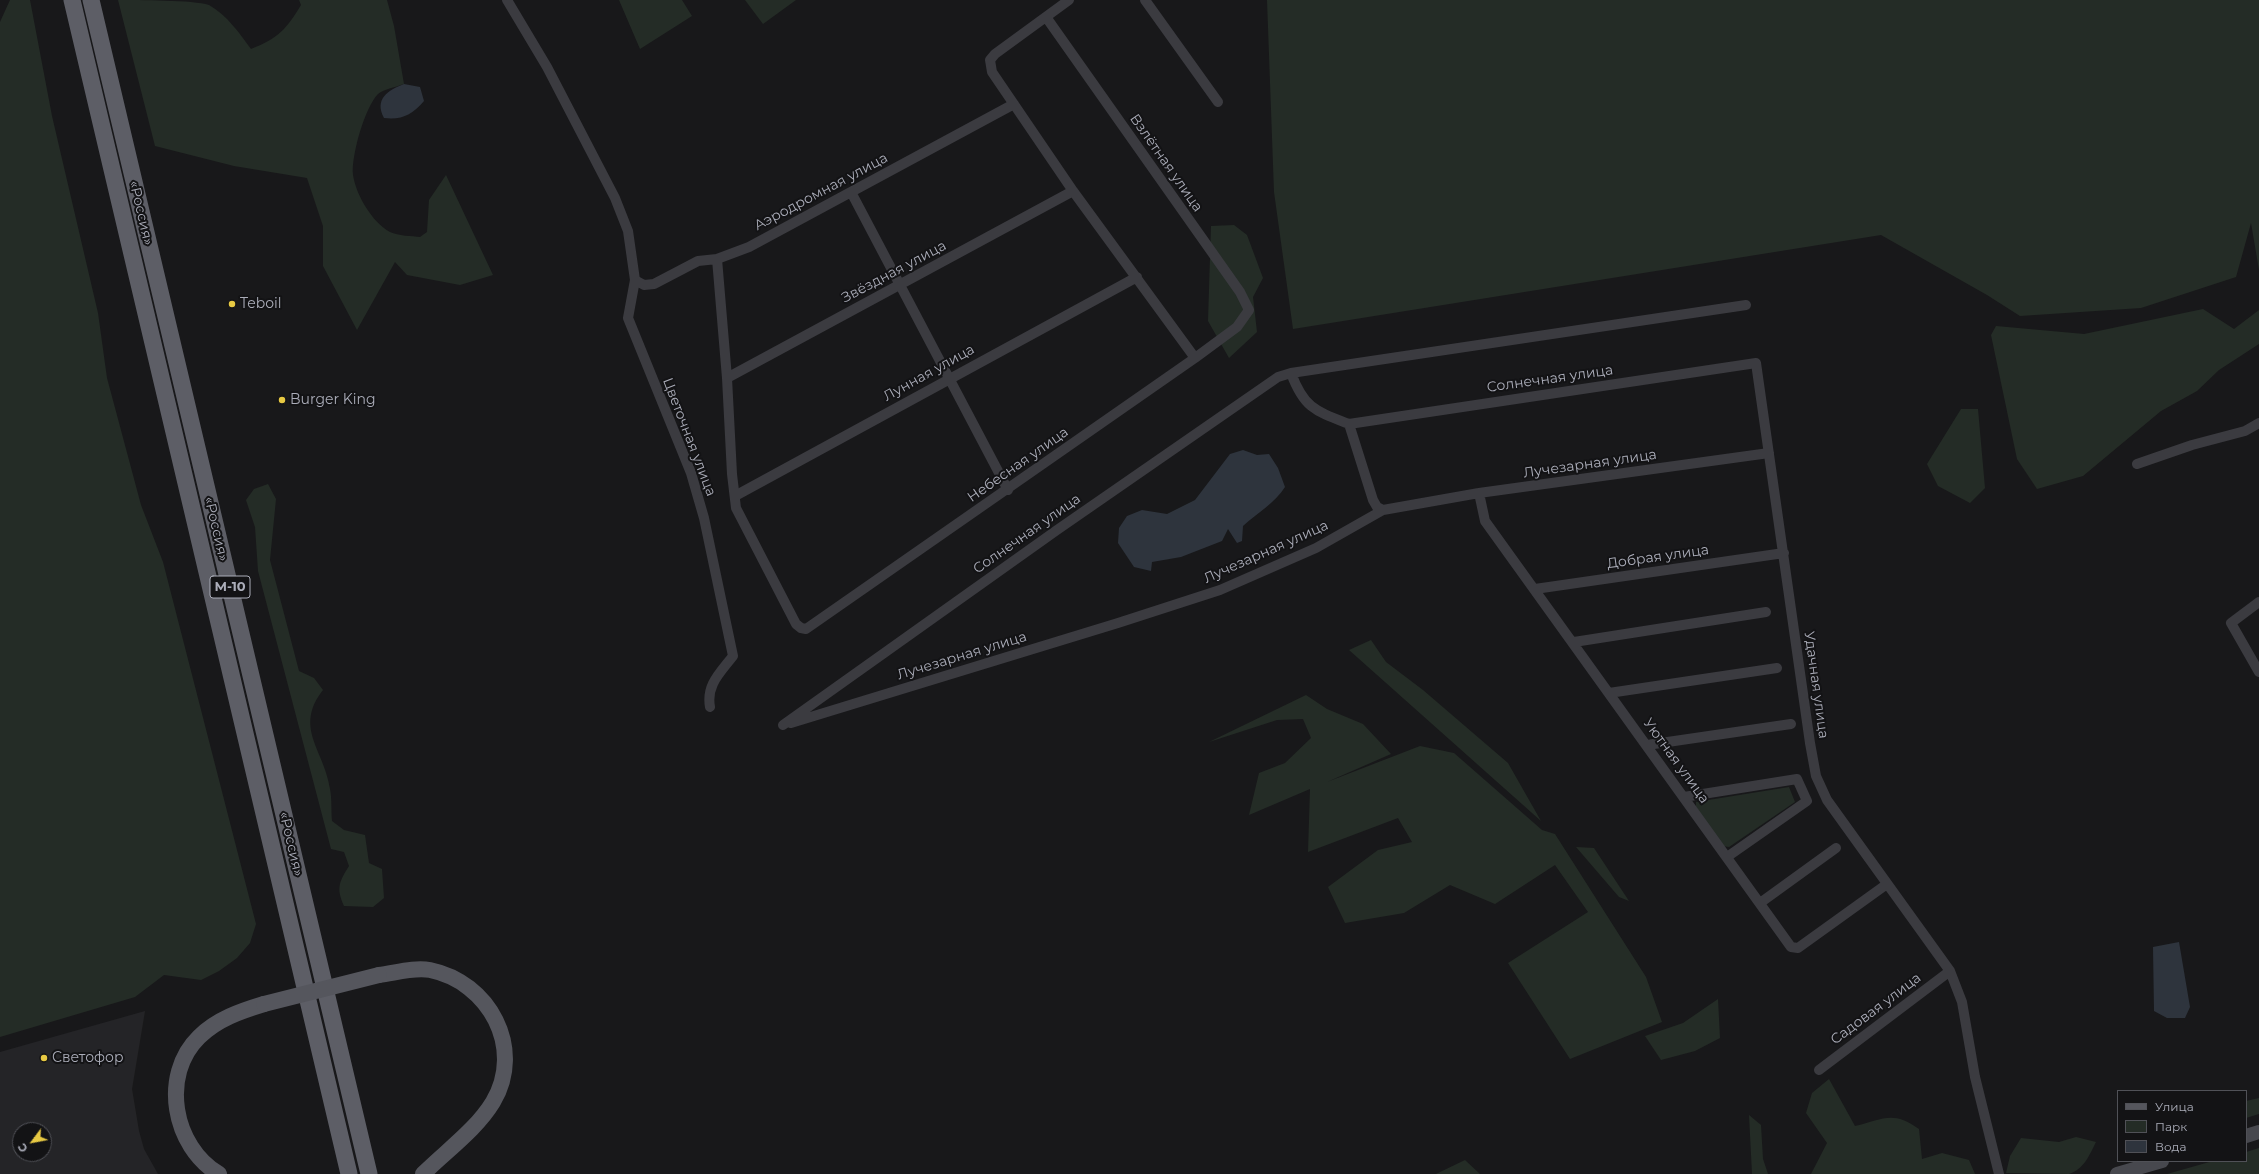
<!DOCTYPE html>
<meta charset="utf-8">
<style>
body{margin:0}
#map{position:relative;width:2259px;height:1174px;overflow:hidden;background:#18181a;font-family:Montserrat,sans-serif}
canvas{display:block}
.legend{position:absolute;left:2117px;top:1090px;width:130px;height:72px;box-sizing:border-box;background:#131315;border:1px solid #505157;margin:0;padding:5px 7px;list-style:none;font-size:12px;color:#abadb9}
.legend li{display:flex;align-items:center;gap:8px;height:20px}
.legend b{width:20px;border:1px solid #505157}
.north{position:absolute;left:12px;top:1122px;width:40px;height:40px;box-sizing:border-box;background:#131315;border:1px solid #505157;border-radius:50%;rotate:238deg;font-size:11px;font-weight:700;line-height:16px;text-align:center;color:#abadb9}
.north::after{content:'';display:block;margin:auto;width:14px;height:18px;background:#e7c943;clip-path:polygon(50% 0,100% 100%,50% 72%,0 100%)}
</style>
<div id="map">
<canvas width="2259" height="1174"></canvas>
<ul class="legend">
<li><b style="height:5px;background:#55565d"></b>Улица</li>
<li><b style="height:11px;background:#242c26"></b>Парк</li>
<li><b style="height:11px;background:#2e343d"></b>Вода</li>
</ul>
<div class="north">С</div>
</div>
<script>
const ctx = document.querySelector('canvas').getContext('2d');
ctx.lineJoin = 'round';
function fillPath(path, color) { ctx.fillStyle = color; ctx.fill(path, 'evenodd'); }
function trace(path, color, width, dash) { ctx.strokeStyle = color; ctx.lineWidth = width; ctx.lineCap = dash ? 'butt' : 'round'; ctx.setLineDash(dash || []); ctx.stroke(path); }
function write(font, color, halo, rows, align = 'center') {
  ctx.font = font + ' Montserrat,sans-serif'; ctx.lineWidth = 4; ctx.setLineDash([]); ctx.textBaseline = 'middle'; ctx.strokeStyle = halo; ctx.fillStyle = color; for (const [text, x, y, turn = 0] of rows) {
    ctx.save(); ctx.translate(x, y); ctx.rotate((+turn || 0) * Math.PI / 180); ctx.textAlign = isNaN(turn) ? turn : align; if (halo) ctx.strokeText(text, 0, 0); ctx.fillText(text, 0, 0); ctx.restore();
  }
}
const built = new Path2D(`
 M145,1011l-13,78 7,42 5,18 14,25h-158v-122zM20,1130h24v24h-24z`);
const green = new Path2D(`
 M10,0h20l22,116 46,197 9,65 34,127 22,57 93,362 -6,19 -13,15 -18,13 -18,9 -37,-5 -29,22 -135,40v-1015z
 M118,0c21,0 75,0 91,5 18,10 31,29 42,44 26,-10 36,-20 50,-44l-2,-5h88l7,26 10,58c-8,3 -20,5 -26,10 -13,13 -27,62 -25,81 3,20 19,47 37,57 8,4 22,4 30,5l7,-5 2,-32 17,-25 47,100 -33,10 -53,-10 -12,-13 -38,68 -34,-64v-40l-16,-48 -73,-12 -79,-20z
 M619,0h63l10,16 -52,33z
 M745,0h51l-33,24z
 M1267,0h992v270l-8,-47 -15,54 -95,31 -121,8 -33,-21 -106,-60 -588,94 -19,-137z
 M1234,225l13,10 16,43 -10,19 4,35 -28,26 -21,-37 3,-95z
 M2203,309l31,20 25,-19v34l-40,26 -22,21 -36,20 -78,65 -46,13 -20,-30 -26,-124 5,-9 88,8z
 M1961,409h17l7,79 -15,15 -32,-17 -11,-22z
 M268,484l8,15 -6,61 29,111 15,7 9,12c-30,38 2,61 7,99 2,10 1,21 2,32l12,9 21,5 4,28 13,6 2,29 -11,9 -29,-1c-8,-18 -5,-24 5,-40l-5,-14 -13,-3 -73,-278 -3,-44 -9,-27 8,-11z
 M1371,640l15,22 37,28 85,73 33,58 -192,-171z
 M1306,695l21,14 36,15 28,30 -64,28 93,-36 34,7 88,77 13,4 91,143 16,45 -92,37 -62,-96 80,-51 -33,-47 -60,39 -45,-19 -46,28 -59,10 -17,-36 50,-37 34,-8 -14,-24 -90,34 2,-63 -61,26 10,-42 26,-10 26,-25 -8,-19 -26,1 -68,22z
 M1789,787l6,15 -66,45 -7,-1 -26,-39v-5z
 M1576,847l18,1 35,53 -10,-4z
 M1718,999l2,39 -25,13 -34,9 -16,-24 38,-13z
 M1829,1079l26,47c28,-7 38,-16 64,3l3,30 20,-6 27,7 6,14h-164l16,-31 -21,-30 6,-20z
 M2259,1098v16l-13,4v-17z
 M1749,1115l12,10 2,34 5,15h-16z
 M2076,1137l20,5c-7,14 -12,27 -27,32l-63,-1 4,-17 11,-18 38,4z
 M2259,1148v26h-92l46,-13h33v-9z
 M1465,1160l15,14h-44l2,-1z`);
const water = new Path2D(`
 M404,84l16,3 4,14c-12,14 -22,19 -40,17 -10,-19 4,-28 20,-34z
 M1243,450l14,5 12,-1 9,14 7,19c-10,16 -28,26 -42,39l-1,15 -5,2 -9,-14 -6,12 -41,16 -29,5 -1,9 -17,-4 -16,-24 1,-15 8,-12 15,-6 25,4 28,-14 35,-46z
 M2179,942l11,65 -5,11h-18l-13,-7 -1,-64z`);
const minor = new Path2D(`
 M507,0l40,67 68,131 13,33 7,49 -7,38 63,155 13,45 29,138c-13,17 -27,29 -23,51
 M1069,0l-74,54 -5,6 2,12 81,119 122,167
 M1145,0l73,102
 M851,192l157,298
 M717,259l10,119 5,96 4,34 60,116 5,4 5,1 389,-271 42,-31 12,-17 -9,-18 -194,-275
 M635,280l9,5 10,-1 44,-23 19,-2 32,-12 265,-143
 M1291,373c13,35 24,38 58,51l24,76 4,7 6,3
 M727,378l346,-187
 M1349,424l407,-61 54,380 6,33 11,24 123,171 12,31 13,75 24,97
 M2137,464l55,-19 53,-14 14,-8
 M1479,493l6,28 306,426 7,1 89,-64
 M735,496l402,-219
 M1535,589l249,-36
 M2259,602l-28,21 28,49
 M1574,642l192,-30
 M1609,693l168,-25
 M791,723l327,-100 102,-33 96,-42 67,-38 96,-17 290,-40
 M783,725l274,-195 221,-153 13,-4 455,-68
 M1647,745l144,-21
 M1684,797l113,-18 10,22 -80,56
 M1760,903l76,-55
 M1819,1070l131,-99`);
const secondary = new Path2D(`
 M2246,1136l13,-4
 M2117,1174l45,-13`);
const primary = new Path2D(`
 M379,975c16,-2 35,-8 51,-5 59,12 95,78 63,132 -17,28 -47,49 -70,72
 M219,1174c-46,-27 -59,-99 -20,-137 18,-18 42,-26 65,-33`);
const trunk = new Path2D(`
 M72,0l277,1174
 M91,0l278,1174`);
const primaryBridge = new Path2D(`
 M264,1004l115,-29`);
const markers = [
 [232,304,4,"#e7c943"],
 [282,400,4,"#e7c943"],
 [44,1058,4,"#e7c943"]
];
const shields = [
 [230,587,40]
];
const shieldNames = [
 ["М-10",230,587]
];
const streetNames = [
 ["Взлётная улица",1166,163,55],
 ["Аэродромная улица",821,192,-28],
 ["«Россия»",141,213,77],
 ["Звёздная улица",894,272,-28],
 ["Лунная улица",929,373,-29],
 ["Солнечная улица",1550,379,-8],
 ["Цветочная улица",689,437,69],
 ["Лучезарная улица",1590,464,-8],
 ["Небесная улица",1018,465,-35],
 ["«Россия»",216,529,77],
 ["Солнечная улица",1027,534,-35],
 ["Лучезарная улица",1266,552,-24],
 ["Добрая улица",1658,557,-8],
 ["Лучезарная улица",962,656,-17],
 ["Удачная улица",1816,685,82],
 ["Уютная улица",1676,761,54],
 ["«Россия»",291,844,77],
 ["Садовая улица",1876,1009,-37]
];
const poiNames = [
 ["Teboil",240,304],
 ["Burger King",290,400],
 ["Светофор",52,1058]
];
fillPath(built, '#242427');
fillPath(green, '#242c26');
fillPath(water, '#2e343d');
trace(minor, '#3b3b40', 10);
trace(secondary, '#47484e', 14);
trace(primary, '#55565d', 16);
trace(trunk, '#5d5e66', 17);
trace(primaryBridge, '#55565d', 16);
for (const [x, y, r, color] of markers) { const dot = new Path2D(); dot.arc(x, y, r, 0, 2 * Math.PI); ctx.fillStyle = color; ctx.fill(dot); trace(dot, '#131315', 1.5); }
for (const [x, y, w] of shields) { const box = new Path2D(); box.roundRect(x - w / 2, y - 11, w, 22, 3); ctx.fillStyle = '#131315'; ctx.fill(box); trace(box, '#abadb9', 1); }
write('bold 13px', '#abadb9', null, shieldNames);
write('14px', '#abadb9', '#131315', streetNames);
write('14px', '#abadb9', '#131315', poiNames, 'left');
</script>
